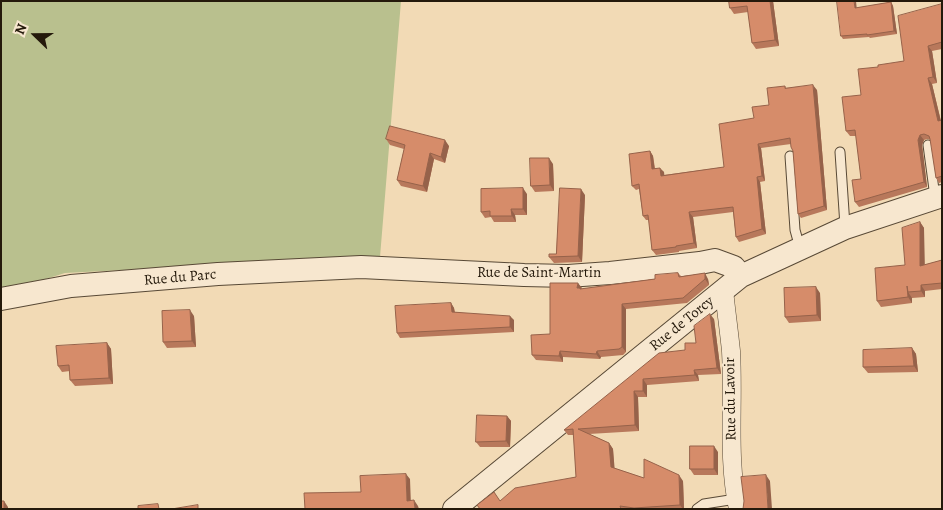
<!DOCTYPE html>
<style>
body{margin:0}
#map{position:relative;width:943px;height:510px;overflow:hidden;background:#f2dab5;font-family:Alegreya,serif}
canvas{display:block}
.frame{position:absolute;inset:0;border:2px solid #24190b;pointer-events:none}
.north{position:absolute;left:10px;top:10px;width:50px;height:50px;-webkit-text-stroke:4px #f7e7cf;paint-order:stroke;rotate:292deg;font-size:14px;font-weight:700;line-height:20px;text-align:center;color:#24190b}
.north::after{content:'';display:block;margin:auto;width:18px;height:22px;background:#24190b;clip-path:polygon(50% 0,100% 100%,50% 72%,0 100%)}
</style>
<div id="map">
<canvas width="943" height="510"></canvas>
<div class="frame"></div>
<div class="north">N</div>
</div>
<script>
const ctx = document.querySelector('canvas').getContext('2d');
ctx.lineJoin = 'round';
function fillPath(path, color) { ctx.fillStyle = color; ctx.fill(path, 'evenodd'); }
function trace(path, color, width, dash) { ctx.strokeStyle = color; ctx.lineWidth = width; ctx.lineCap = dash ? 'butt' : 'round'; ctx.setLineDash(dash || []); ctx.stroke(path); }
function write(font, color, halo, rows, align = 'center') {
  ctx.font = font + ' Alegreya,serif'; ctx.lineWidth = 4; ctx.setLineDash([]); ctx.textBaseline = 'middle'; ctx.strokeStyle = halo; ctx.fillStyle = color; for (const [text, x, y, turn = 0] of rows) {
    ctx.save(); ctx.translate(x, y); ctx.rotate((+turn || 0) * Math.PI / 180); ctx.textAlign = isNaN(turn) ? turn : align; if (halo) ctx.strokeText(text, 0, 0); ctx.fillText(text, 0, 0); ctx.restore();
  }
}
const green = new Path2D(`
 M1,1h400l-21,256 -315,16 -64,20z`);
const service = new Path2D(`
 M928,145l7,52
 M840,152l5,74
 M790,156l5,74 5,18
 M697,509l7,-5 32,-5`);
const minor = new Path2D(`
 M724,290c2,20 5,41 7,61 3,53 -4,106 7,158`);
const tertiary = new Path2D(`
 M1,299l70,-13 147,-12 143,-7 163,8 44,1 42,-3 90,-10 15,-3 19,7 7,9
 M454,509l287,-233 104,-48 97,-32`);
const wall = new Path2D(`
 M729,1h44l6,45 -23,3 -4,-6 -4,-31 -14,2 -4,-6z
 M891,2l2,4 4,28 -27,4 -1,-1 -26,2 -2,-3 15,-28z
 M942,4v45l-10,2 5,32 -5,1 9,37 1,-1v62l-3,1 -3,-5 -5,-38 -3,-1 -4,1 -2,5 5,42 -68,20 -4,-5 6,-23 -5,-43h-6l-4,-5 15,-36 17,-28 26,-6z
 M785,86l1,2 31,2 10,120 -26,8 -3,-4 -5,-63 -2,-7 -30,4 4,33 -5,1 6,52 -27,8 -3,-5 -3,-25 -40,5 4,31 -18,3v1l-23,3 -4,-5 -3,-30h-3l-3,-4 -4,-27 -3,1 -4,-4 18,-35 3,5 2,12 9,4v3l60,-8 30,-49 15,-13z
 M386,139l63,7 -4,17 -11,-4 -7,33 -26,-6 -4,-6 7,-31 -14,-4z
 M553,164l1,27 -19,1 -4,-6z
 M527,194v21h-12l1,7h-22l-3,-5 -6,1 -4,-6z
 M585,195l-3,67 -28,1 -5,-6 7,-3z
 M920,222l4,6v37l18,-5v29l-17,2v6l-13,1v5l-31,4 -4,-6 28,-36z
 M678,273l3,3 27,3 1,6 -22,18 -61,6v43l-3,3 -22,2 -1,2 -37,-2v5l-27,-2 -4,-5 18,-21 32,-46 -1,1 74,-10z
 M820,293l1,28 -32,2 -4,-6z
 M451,303l3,5 1,4 59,8v12l-114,6 -3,-5z
 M194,316l2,31 -29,1 -4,-6z
 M714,319l7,55 -23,1 1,6 -52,4v12h-9l1,34 -50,3 20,9 4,6 1,19 30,10 39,3 1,28h-204l-3,-4 23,-4 76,-24 -2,-42h-6l-4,-5 132,-87z
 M107,343l4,6 2,35 -38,2 -5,-6v-9l-8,1 -4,-6z
 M912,348l4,6 2,18 -50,1 -5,-6z
 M507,416l4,5 -1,26h-30l-4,-5z
 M718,452v23h-24l-4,-6z`);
const shadedWall = new Path2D(`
 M770,1h3l6,45 -4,-6z
 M854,1h2l1,10 -2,-3z
 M891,2l2,4 4,28 -3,-3z
 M928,46l4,5 5,32 -4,-6z
 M928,78l4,6 10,42 -4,-5z
 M813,85l4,5 10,120 -3,-4z
 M920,135l4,5 -2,5 5,42 -3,-5 -6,-42z
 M445,140l4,6 -4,17 -4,-6z
 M758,144l3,4 4,33 -3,-5z
 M650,151l3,5 2,17 -3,-4z
 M430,153l4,6 -7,33 -4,-6z
 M549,158l4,6 1,27 -4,-6z
 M660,168l4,4 1,8 -4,-4z
 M757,177l3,5 6,52 -4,-5z
 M523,188l4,6v21l-4,-6z
 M581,189l4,6 -3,67 -4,-6z
 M511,209l4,6 1,7 -4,-6z
 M689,212l4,5 4,31 -3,-5z
 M920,222l4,6 1,44 -5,-6z
 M705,273l3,6 1,6 -4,-6z
 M578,283l4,5 -1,2 -4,-2z
 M921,285l4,6v6l-4,-6z
 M816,287l4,6 1,28 -4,-6z
 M908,292l4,6v5l-4,-6z
 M451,303l3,5 1,9 -3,-5z
 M622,304l4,5v43l-4,-5z
 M190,310l4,6 2,31 -4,-6z
 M710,314l4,5 7,55 -4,-6z
 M510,316l4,4v12l-4,-5z
 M107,343l4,6 2,35 -4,-6z
 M912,348l4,6 2,18 -4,-6z
 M560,351l3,6v5l-4,-6z
 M597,351l4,6 -1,2 -4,-5z
 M694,370l4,5 1,6 -4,-6z
 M643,379l4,6v12l-4,-6z
 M634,391l4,6 1,34 -4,-6z
 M507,416l4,5 -1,26 -4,-6z
 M609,443l4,6 2,24 -4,-6z
 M714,446l4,6v23l-4,-6z
 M406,474l4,5 1,27 -4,-5z
 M679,475l4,6 1,28h-1l-3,-4z
 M766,475l4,6 2,28h-4z
 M414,500l4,6 1,3h-4z
 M4,501l4,6v2h-4z`);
const building = new Path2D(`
 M729,1h41l5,39 -23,3 -5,-37 -17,2z
 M837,1h17l1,7 36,-6 3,29 -27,4v-1l-26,2z
 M942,4v38l-14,4 5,31 -5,1 10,43 4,-1v56l-6,2 -6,-39 -1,-3 -5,-2 -4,1 -2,5 6,42 -69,20 -3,-22 9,-1 -6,-49 -9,1 -4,-34 19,-2 -3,-26 20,-2v-2l26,-4 -6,-45z
 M813,85l11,121 -26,8 -5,-63 -2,-4 -1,-9 -32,6 4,32 -5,1 5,52 -26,8 -3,-30 -44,5 5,31 -18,3v1l-24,3 -4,-35 -5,1 -4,-32 -7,2 -3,-32 21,-3 2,18 8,-1 1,8 63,-9 -5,-43 35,-6 -2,-11 17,-2 -2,-17 18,-2v2z
 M390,126l55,14 -4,17 -11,-4 -7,33 -26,-6 8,-35 -19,-6z
 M530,158h19l1,27 -19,1z
 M523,188v21h-12l1,7h-22v-5l-9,1v-23z
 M560,188l21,1 -3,67 -29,1v-3h7z
 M920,222v44l22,-6v23l-21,2v6l-13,1 -1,-6 1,11 -31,4 -2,-33 30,-3 -3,-37z
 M678,273l1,4 26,-4v6l-22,19 -61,6v43l-3,2 -22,2 -1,3 -36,-3 -1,5 -27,-1 -1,-20 19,-1v-51h28l-1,5h3v1l75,-10v-4z
 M816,287l1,28 -32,2 -1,-29z
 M451,303l1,9 58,4v11l-113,6 -2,-27z
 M190,310l2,31 -29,1 -1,-31z
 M710,314l7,54 -23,2 1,5 -52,4v12h-9l1,34 -57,4 31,14 2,24 33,11v-19l35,16 1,30 -46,3 -14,-2 1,3h-141l-3,-4 17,-13 6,9 15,-13 61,-11 -3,-48 -9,1 95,-77 26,-3v-7h11l-2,-17z
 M107,343l2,35 -39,2 -1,-15 -11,1 -2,-20z
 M912,348l2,18 -51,1v-17z
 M477,415l30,1 -1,25 -30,1z
 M690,446h24v23h-24z
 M406,474l1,27 7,-1 1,9h-110l-1,-16 57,-1 -1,-16z
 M766,475l2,34h-25l1,-8 -3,-24z
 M1,501h3v8h-3z
 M158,504l1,5h-21v-3z
 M198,505v4h-26z`);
const streetNames = [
 ["Rue de Saint-Martin",539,273],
 ["Rue du Parc",180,278,-5],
 ["Rue de Torcy",682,324,-39],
 ["Rue du Lavoir",731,399,-91]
];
fillPath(green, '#b9c08e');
trace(service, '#584936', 11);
trace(minor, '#584936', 19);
trace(tertiary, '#584936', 24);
trace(service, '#f7e7cf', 9);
trace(minor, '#f7e7cf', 18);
trace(tertiary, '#f7e7cf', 22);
fillPath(wall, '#b8785b');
fillPath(shadedWall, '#96624a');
fillPath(building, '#d68c6a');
trace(building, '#96624a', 1);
write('15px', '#24190b', '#f7e7cf', streetNames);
</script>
